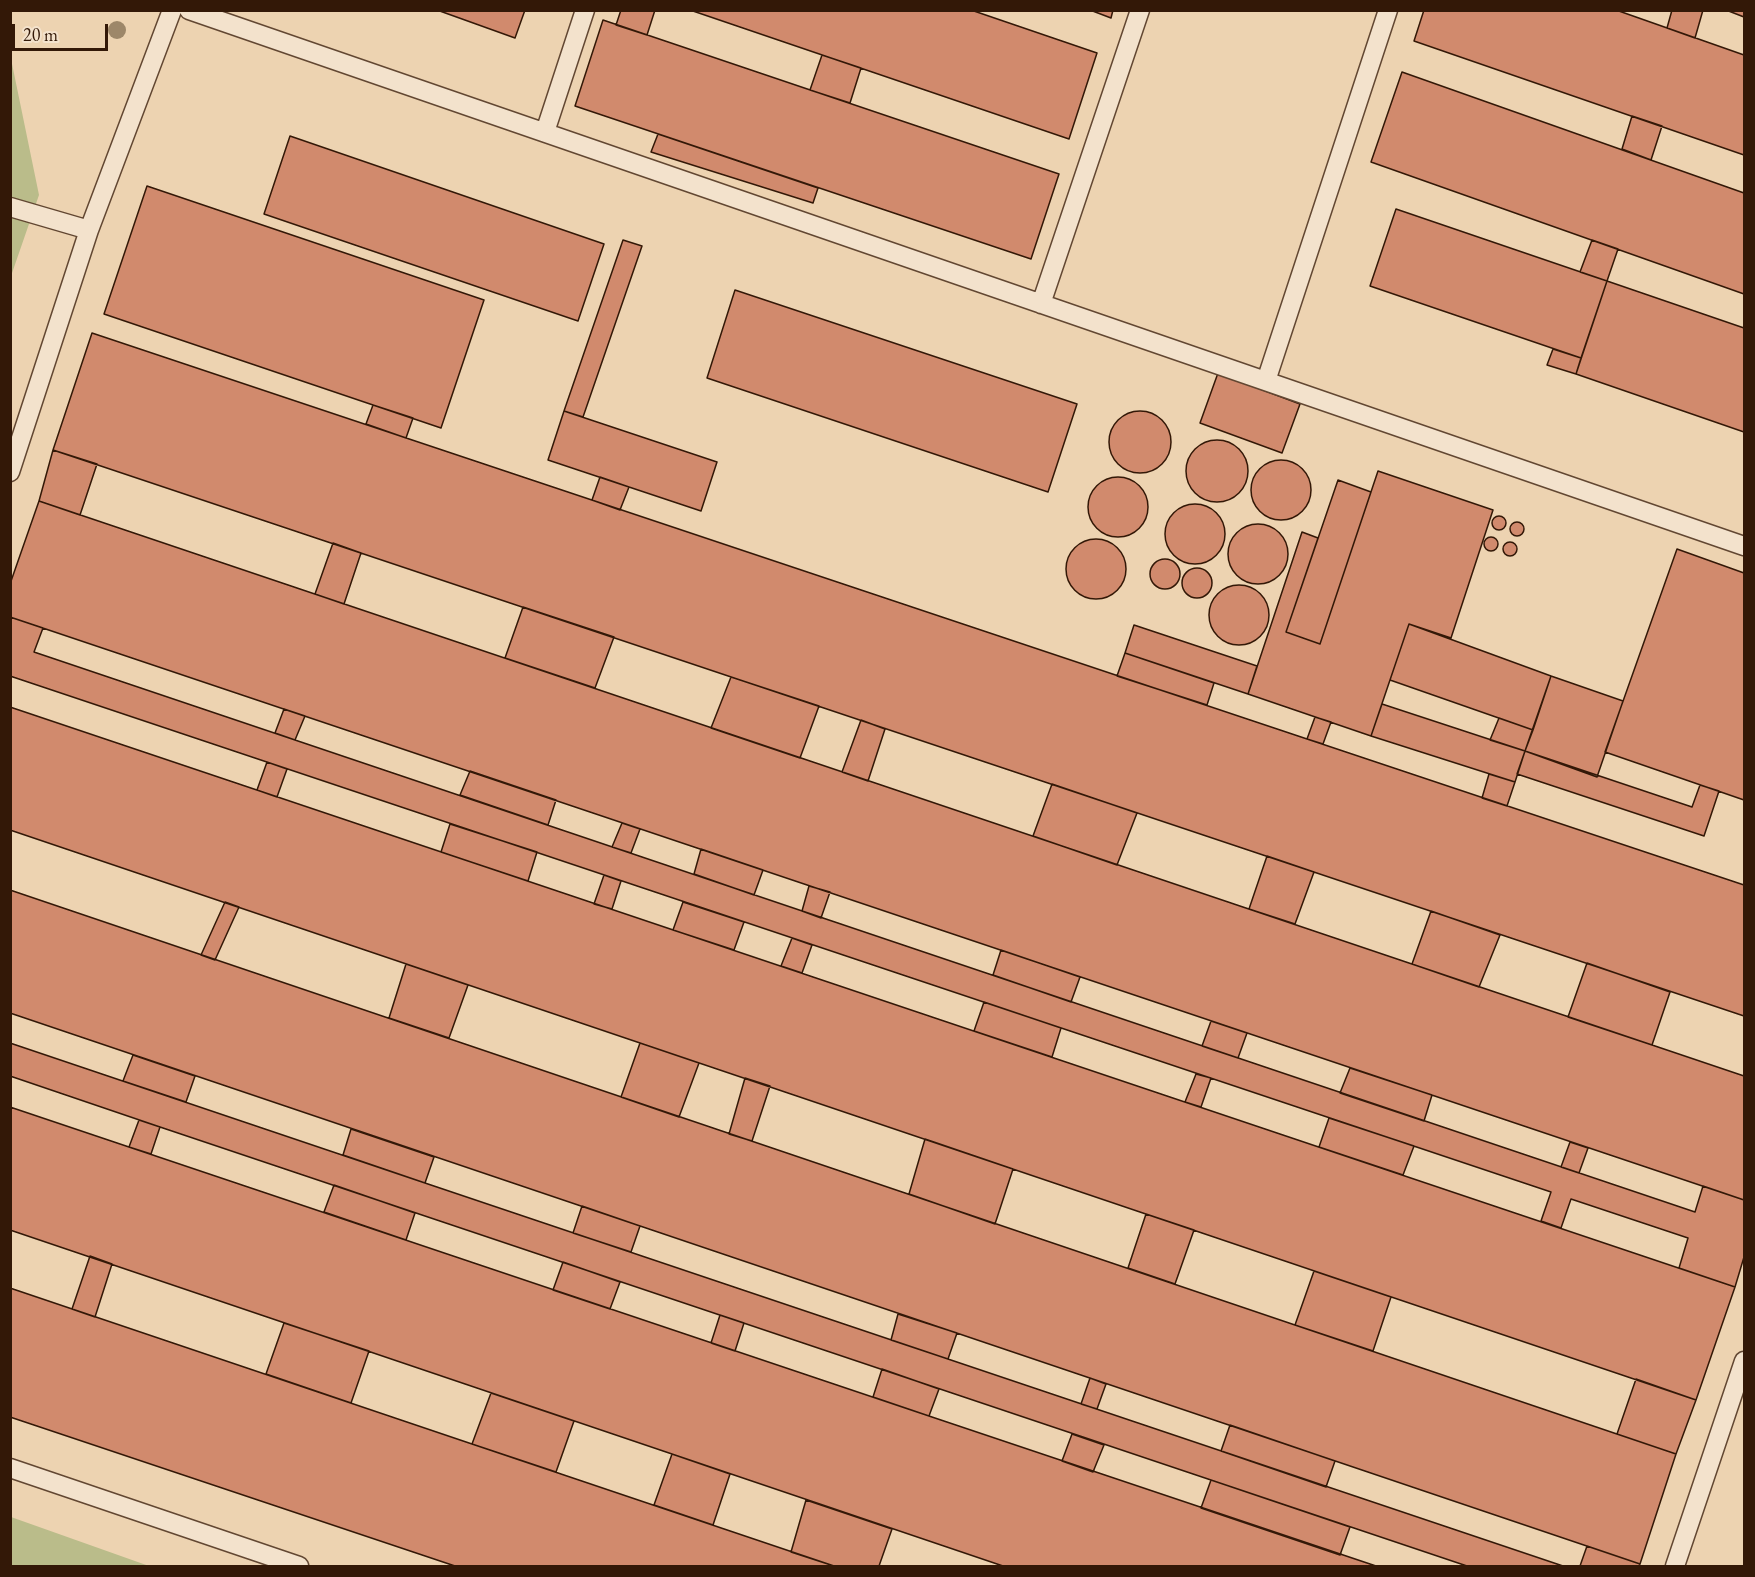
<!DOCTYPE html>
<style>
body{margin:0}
#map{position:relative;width:1755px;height:1577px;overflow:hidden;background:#edd3b1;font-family:"EB Garamond",serif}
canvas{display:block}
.frame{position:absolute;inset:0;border:12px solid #331807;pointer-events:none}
.scale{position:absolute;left:12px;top:24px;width:96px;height:27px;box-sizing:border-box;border:3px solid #331807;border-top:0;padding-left:8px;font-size:18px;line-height:21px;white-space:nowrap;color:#331807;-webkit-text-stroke:4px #f3e2cc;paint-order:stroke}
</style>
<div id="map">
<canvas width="1755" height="1577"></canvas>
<div class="frame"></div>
<div class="scale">20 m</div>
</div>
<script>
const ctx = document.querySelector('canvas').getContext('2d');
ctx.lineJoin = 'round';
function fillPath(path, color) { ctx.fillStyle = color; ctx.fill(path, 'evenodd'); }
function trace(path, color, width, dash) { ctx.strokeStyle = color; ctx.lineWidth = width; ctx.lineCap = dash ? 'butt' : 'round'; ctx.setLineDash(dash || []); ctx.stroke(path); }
const green = new Path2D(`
 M10,54l29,141 -28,81h-1z
 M11,1517l138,49h-138z`);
const building = new Path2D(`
 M437,10h88l-10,28z
 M621,10h34l-8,25 -31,-10z
 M690,10h281l126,43 -28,86z
 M1090,10h23l-2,8z
 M1424,10h192l128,45v100l-330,-114z
 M1672,10h31l-8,28 -28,-10z
 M1726,10h18v7z
 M603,20l456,154 -28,85 -456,-153z
 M822,55l39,13 -11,35 -40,-13z
 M1402,72l342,121v101l-373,-132z
 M1632,116l30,10 -11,34 -29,-11z
 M658,134l160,54 -5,15 -162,-51z
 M290,136l314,108 -26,77 -314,-107z
 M147,186l337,114 -43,128 -337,-114z
 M1396,209l211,72 -26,77 -211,-72z
 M623,240l19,6 -59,171 -19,-6z
 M1592,240l26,9 -11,32 -27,-9z
 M1607,281l137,47v104l-168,-58z
 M735,290l342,114 -29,88 -341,-114z
 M92,333l1652,552v131l-1691,-566z
 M1553,349l28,9 -5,16 -29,-9z
 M1218,373l82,31 -18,49 -82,-30z
 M373,405l40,13 -7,20 -40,-14z
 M564,411l153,51 -16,49 -153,-51z
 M1109 442a31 31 0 1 1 62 0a31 31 0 1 1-62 0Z
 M1186 471a31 31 0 1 1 62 0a31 31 0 1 1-62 0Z
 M53,450l44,14 -17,51 -41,-14z
 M1251 490a30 30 0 1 1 60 0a30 30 0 1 1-60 0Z
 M1378,471l115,39 -42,128 -42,-14 -38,112 -123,-42 54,-162 16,6 -32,94 34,12z
 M1088 507a30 30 0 1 1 60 0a30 30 0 1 1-60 0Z
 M600,477l29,10 -9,23 -28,-10z
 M1338,480l33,12 -51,152 -34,-12z
 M39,501l1705,575v124l-1734,-583v-33z
 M1165 534a30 30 0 1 1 60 0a30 30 0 1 1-60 0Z
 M1492 523a7 7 0 1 1 14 0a7 7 0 1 1-14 0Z
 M1510 529a7 7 0 1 1 14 0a7 7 0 1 1-14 0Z
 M1228 554a30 30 0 1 1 60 0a30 30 0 1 1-60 0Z
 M1484 544a7 7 0 1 1 14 0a7 7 0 1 1-14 0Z
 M1066 569a30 30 0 1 1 60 0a30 30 0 1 1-60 0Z
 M1503 549a7 7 0 1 1 14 0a7 7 0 1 1-14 0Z
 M333,543l28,10 -17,51 -29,-10z
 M1677,549l67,24v227l-139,-48z
 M1150 574a15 15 0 1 1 30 0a15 15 0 1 1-30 0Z
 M1182 583a15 15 0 1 1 30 0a15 15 0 1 1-30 0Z
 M1209 615a30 30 0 1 1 60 0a30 30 0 1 1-60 0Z
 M523,607l91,30 -19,51 -90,-30z
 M10,617l33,11 -9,24 1661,560 8,-26 41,14v57l-9,30 -56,-19 9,-30 -117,-39 -10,29 -20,-7 10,-29 -1541,-516z
 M1409,624l142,52 -18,54 -143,-50z
 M1134,625l123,41 -9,28 -123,-41z
 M1125,653l89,30 -7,22 -90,-29z
 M1551,676l72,25 -26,76 -72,-26z
 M731,677l88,29 -19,52 -89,-30z
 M1382,704l143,47 -10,31 -144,-46z
 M10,707l1725,580 -39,113 -1686,-570z
 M284,709l21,7 -10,24 -20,-7z
 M1315,717l16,5 -8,22 -16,-5z
 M1499,718l34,12 -8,21 -35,-11z
 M861,720l24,9 -17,52 -26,-9z
 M1525,751l167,56 8,-22 19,6 -15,45 -187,-62z
 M267,762l20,7 -10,28 -20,-7z
 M470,771l86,29 -8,25 -88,-30z
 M1489,774l26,8 -8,24 -25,-8z
 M1052,784l85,29 -20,52 -84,-29z
 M622,823l18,6 -9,24 -19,-6z
 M450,824l87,28 -9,29 -87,-29z
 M701,849l62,21 -9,25 -60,-21z
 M1267,856l47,16 -19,52 -46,-15z
 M604,875l17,6 -9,28 -18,-5z
 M809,886l21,6 -9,26 -19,-7z
 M10,890l1666,564 -36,110 -1630,-551z
 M225,902l14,5 -24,53 -14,-5z
 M683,902l61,20 -10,28 -61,-20z
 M1431,911l69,24 -21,52 -67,-23z
 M792,938l20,7 -10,28 -21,-7z
 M1001,950l79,27 -9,25 -78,-27z
 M1587,963l83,29 -18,53 -84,-28z
 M406,964l62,21 -19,53 -60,-20z
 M984,1002l77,26 -9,29 -78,-26z
 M1211,1021l36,12 -9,25 -36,-12z
 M10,1043l415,140 1138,383h-96l-1307,-439 -150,-51z
 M640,1043l59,20 -20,54 -58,-20z
 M133,1055l62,21 -9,26 -63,-21z
 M1350,1068l82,27 -8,26 -84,-28z
 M1196,1074l15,4 -10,29 -16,-5z
 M745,1078l25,8 -18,55 -23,-7z
 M10,1107l919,309 447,150h-373l-993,-336z
 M1329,1118l85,28 -11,29 -84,-28z
 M139,1120l21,7 -9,27 -22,-7z
 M351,1129l83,28 -9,26 -82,-28z
 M925,1139l88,30 -18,55 -86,-30z
 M1570,1142l18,6 -9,25 -18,-6z
 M334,1185l81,28 -9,27 -82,-28z
 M582,1206l58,20 -9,26 -58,-19z
 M1146,1214l48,16 -19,54 -47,-16z
 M90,1256l22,8 -17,53 -23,-8z
 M563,1262l57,20 -10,27 -57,-19z
 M1314,1271l77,26 -18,54 -78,-26z
 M10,1288l462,156 362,122h-379l-445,-149z
 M898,1314l59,19 -9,26 -57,-19z
 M720,1315l24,8 -9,28 -24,-8z
 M284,1323l85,28 -18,52 -85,-29z
 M882,1369l57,20 -10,27 -56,-19z
 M1090,1378l16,6 -9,25 -16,-5z
 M1636,1379l60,21 -20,54 -59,-20z
 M491,1393l83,28 -18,51 -84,-28z
 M1230,1425l105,36 -9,26 -105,-36z
 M1072,1434l32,11 -11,27 -31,-11z
 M672,1454l58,20 -17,51 -59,-20z
 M1211,1480l139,47 -10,28 -139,-47z
 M806,1500l86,29 -13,37h-45l-43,-14z
 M1587,1546l53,18 -1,2h-59z`);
const service = new Path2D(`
 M189,10l1555,536
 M545,132l40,-122
 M10,207l79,23 83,-220
 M1041,304l99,-294
 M1266,381l122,-371
 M10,472l79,-242
 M10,1468l289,98
 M1675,1566l69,-205`);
const trees = [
 [117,30]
];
fillPath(green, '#babc8a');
fillPath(building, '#d18a6d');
trace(building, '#331807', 1.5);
trace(service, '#624732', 21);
trace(service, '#f3e2cc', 18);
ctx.fillStyle = '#9d8769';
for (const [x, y] of trees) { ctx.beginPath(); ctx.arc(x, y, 9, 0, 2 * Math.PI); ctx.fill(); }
</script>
